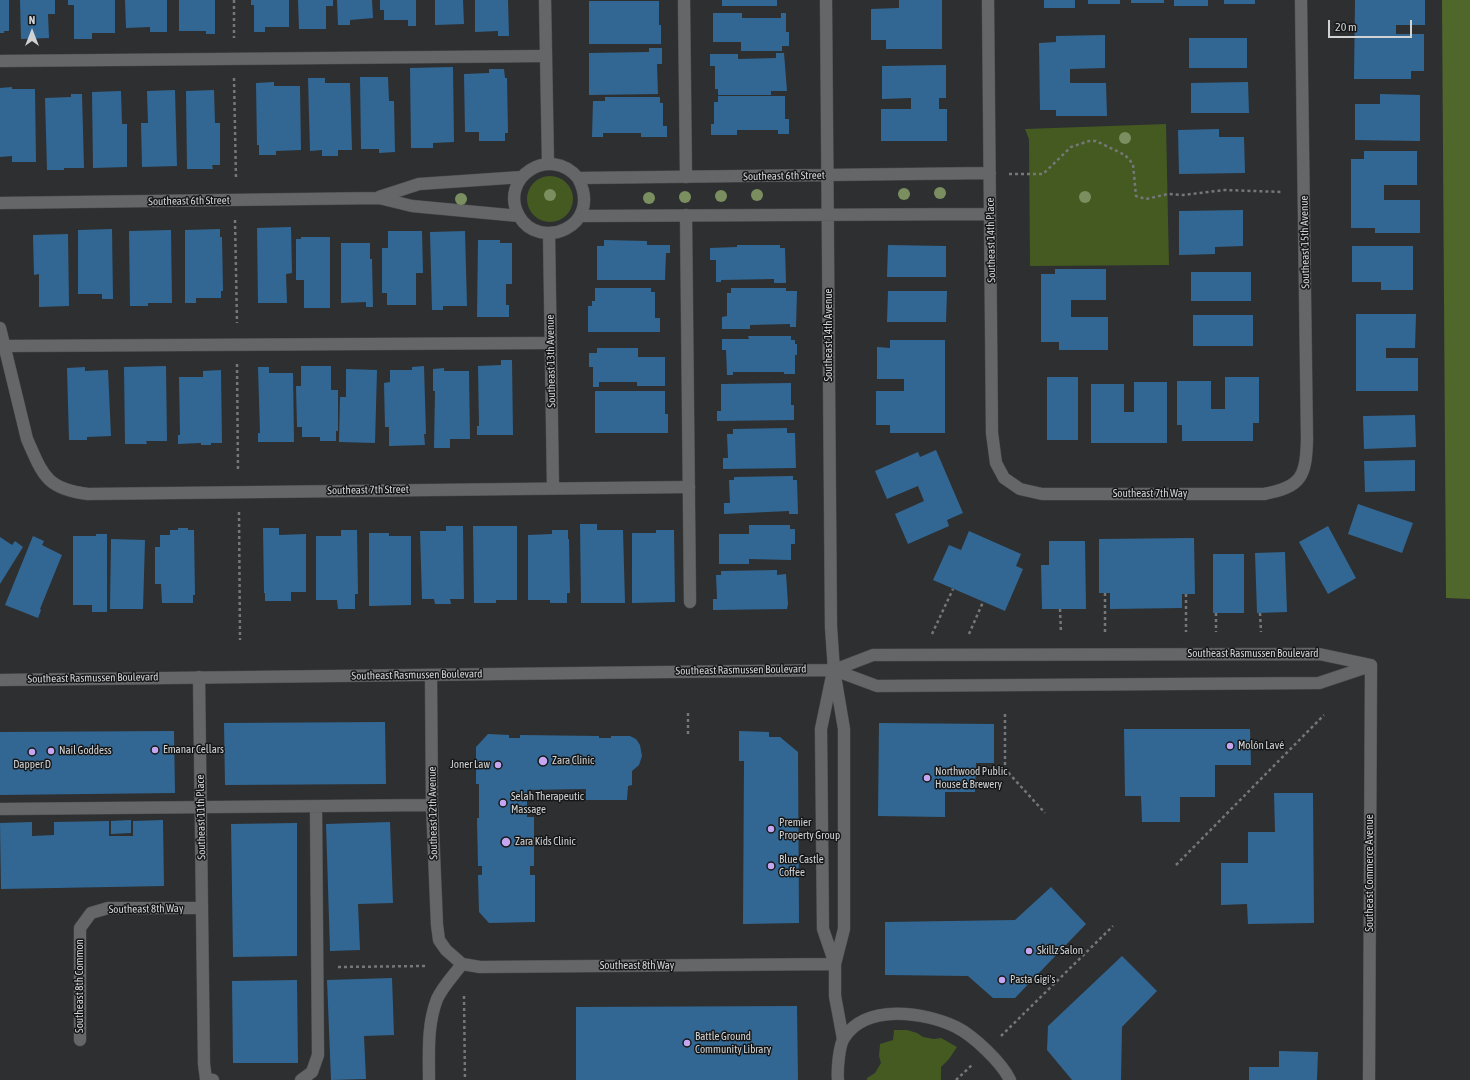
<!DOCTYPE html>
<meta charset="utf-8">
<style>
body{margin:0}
#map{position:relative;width:1470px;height:1080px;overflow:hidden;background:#2d2f31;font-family:"Asap Condensed",sans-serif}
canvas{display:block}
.north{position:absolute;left:12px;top:12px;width:40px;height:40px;-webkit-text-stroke:3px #161718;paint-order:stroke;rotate:0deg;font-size:11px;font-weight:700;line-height:16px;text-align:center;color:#d0d2d3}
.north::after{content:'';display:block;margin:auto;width:14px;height:18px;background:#d0d2d3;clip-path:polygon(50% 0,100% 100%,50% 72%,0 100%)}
.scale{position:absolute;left:1328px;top:20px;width:84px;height:18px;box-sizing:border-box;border:2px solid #d0d2d3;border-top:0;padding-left:5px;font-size:12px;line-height:14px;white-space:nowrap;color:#d0d2d3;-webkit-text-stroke:3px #161718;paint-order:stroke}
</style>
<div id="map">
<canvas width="1470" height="1080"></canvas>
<div class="north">N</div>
<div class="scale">20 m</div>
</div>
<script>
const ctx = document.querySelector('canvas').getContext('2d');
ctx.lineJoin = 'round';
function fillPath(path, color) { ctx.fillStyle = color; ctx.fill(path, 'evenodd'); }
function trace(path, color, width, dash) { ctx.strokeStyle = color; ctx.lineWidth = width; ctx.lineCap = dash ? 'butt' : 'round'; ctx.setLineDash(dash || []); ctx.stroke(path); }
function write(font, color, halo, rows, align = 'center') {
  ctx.font = font + ' "Asap Condensed",sans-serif'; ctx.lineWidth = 3; ctx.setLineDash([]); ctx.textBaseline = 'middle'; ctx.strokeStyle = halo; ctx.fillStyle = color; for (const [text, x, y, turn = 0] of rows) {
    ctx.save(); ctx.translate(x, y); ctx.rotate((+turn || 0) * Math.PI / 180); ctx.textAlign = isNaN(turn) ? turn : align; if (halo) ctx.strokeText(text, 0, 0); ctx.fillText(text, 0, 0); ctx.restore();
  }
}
const green = new Path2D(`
 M1166,124l3,141 -139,1 -1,-127 -4,-10z
 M527 199a23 23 0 1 1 46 0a23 23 0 1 1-46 0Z
 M894,1030h13l10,3 6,4 11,2 7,-1 16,9 -8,12 -8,8v13h-74v-2l8,-5 6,-10 -2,-7 1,-12 13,-4z`);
const forest = new Path2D(`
 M1442,0h28v599l-24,-1z`);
const building = new Path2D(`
 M0,0h9v31h-5v2h-4z
 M20,0h35v14h-7l1,24 -28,1z
 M68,0h47v33h-23v6h-18v-34h-6z
 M125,0h42v32h-17v-5l-24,1z
 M179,0h36v34h-9v-3h-27z
 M251,0h38v27h-24v5h-11v-27h-3z
 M298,0h35v6h-7v23h-27z
 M337,0h35l1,18 -23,2v5h-12z
 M380,0h36v26h-8v-6h-24v-10h-4z
 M435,0h28l1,24 -29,1z
 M475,0h33l1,36h-11v-5l-23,1z
 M722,0h55v6h-55z
 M899,0h43v49h-56v-9h-15v-31l28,-1z
 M1044,0h31v8h-31z
 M1088,0h32v4h-32z
 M1131,0h33v3h-33z
 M1174,0h34v6h-34z
 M1224,0h31v4h-31z
 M1355,0h70v25h-29v9h28v37h-13v8h-57z
 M589,1h70v24h2v19h-72z
 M713,13h29v5h39v-5h5v19h3v14h-7v5h-41v-9h-28z
 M1105,35v33l-35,1v14h36l1,33h-51v-6h-16l-1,-67 17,-1v-6z
 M1189,38h58v30h-58z
 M649,48h13v16h-5l1,30 -69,1v-42l60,-1z
 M776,53h8l3,38h-16v4h-53v-6h-3v-23h-5v-12h28v5l38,-1z
 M946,65v33h-7v11h8v32h-66v-32h30v-11l-29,1v-33z
 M453,67l1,75 -21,1v5h-22l-1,-80z
 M489,69h15l1,9h2l1,55h-3v8h-26v-9h-14l-1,-58 25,-1z
 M360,77h28l1,24h5l1,51 -16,1v-4h-18z
 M308,78h17v5h25l2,67h-14v6h-16v-6l-12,1z
 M274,82v4h26l1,64 -25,1v4h-17v-10h-2l-1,-62z
 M1248,82l1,31h-58v-30z
 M12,87v2h23l1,73h-24v-6l-12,1v-69z
 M175,90l2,76 -35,1 -1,-44h7l-1,-32z
 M214,90l1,33h5v42h-8l1,4h-26l-1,-78z
 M121,91l1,33h5v43l-34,1 -1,-76z
 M71,94h11l2,74h-20v2h-17l-2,-72 26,-1z
 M1380,94l40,1v46l-65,-1v-36h25z
 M718,96h67v23h4v15h-11v-4h-41v5h-26v-11h3v-22h4z
 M605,97h55v6h3v23h4v11h-26v-4h-38v4h-11l1,-36h12z
 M1219,129v8h25l1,36 -66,1 -1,-44z
 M1364,151h53v34h-33v15h36v33h-45v-5h-24v-69h13z
 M1243,210v36l-28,1v7l-36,1v-44z
 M291,227l1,46 -6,1 1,29h-29l-1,-75z
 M112,229l1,70h-11v-5h-24v-64z
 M220,229v8h2l1,54h-2v7h-25v5h-11v-73z
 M171,230l1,73h-24v3h-18l-1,-75z
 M388,231h34l1,42h-7v32h-29v-12h-5v-45h6z
 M465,231l2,75h-24v4h-11l-2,-78z
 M68,234l1,72 -30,1v-33l-5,1 -1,-40z
 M301,237h29v71h-26v-28h-8v-41h5z
 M478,240h22v3h12v41h-6v21h3v12h-32z
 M604,240l43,1v4h23v8h-4l-1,27h-68v-34h7z
 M341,243h29v16h2l1,48h-7v-5l-25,1z
 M737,245h43v3h5l1,35h-12v-4l-53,1v2h-5v-22h-6v-12l27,-1z
 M888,245l58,1v31h-59z
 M1352,246h61v44h-32v-8h-29z
 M1055,269h51v31h-35v17h37v33h-49v-8h-18v-68h14z
 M1191,272h60v29h-60z
 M595,288h56v4h4v26h5v14h-72v-26h4v-5h3z
 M731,288h55v3h11l-1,36h-6v-3l-40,1v4h-28v-12l5,-1v-23h4z
 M888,291h59l-1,31h-59z
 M1356,314h60l-1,34h-29v10h32v33h-62z
 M1193,315h60v31h-60z
 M748,336h43v4h4v4h2v11h-2v19h-11v-2h-51v3h-6l-1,-25h-4v-11h27z
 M890,340h55v93h-55v-8h-14v-34h28v-12h-27v-32l13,1z
 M597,348h41v9h27v29h-28v-4h-38v5h-6v-20h-4v-14h8z
 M501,360h11l1,75h-36v-9h2l-1,-60 23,-1z
 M166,366l1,75h-21l1,3h-22l-1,-77z
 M301,366h30v24h7v41h-2v10h-16v-4h-18v-10h-5l-1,-41h5z
 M424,366l2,68h-2l1,11 -36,1v-19h-4l-1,-44 6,-1v-12h22v-3z
 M85,367v4l23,-1 3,66 -24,1v3h-18l-2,-72z
 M258,367h11v6h24l1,69h-36v-9h2z
 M444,368v3h25l1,68h-20v9h-16l1,-57h-2v-22z
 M346,369l31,1 -2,73 -36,-1 1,-45h6z
 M221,370l1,73h-11v2h-10v-2l-23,1v-9h2l-1,-58h24v-6z
 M1047,377h31v63h-31z
 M1225,377h34v46h-6v18h-71v-16h-5v-44h34v28h14z
 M1134,382h33v61h-76v-59h33v28h10z
 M791,383v22h3v15l-77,1v-10h4v-27z
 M595,391h70v23h3v19h-73z
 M1415,415l1,32 -52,2 -1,-33z
 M787,428v5h8l1,35 -73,1v-11h5l-1,-24h6v-5z
 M936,450l27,63 -16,7 2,6 -41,18 -13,-30 29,-13 -6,-15 -31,13 -12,-28 43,-19 2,5z
 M1415,460v31l-50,1 -1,-31z
 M793,476v4h4l1,34h-9v-3l-65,3v-11h6l-1,-23h5v-3z
 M1358,504l55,19 -11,30 -54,-19z
 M580,524h17v6h26l2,73h-44z
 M749,525h41v4h5v15h-4v16l-42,-1v5h-30v-30h30z
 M446,526h17l1,73h-14l1,5h-16l-1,-5h-12l-2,-68h26z
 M473,526h44v74h-21v3h-22z
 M1328,526l28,52 -28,16 -29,-52z
 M178,528h10v2h6l1,65h-2v8h-31l-1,-19h-6v-37h5v-12h10v-5h8z
 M263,528h16v7l27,-1v58h-15v9h-26v-8h-1z
 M341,530h16l1,64h-3v15h-17l-1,-9h-21v-64h25z
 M552,530h16v9h1l1,54h-3v10h-17v-3h-22v-65l24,-1z
 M656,530h18l1,72 -43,1v-70h24z
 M969,531l52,23 -5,12 7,3 -18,42 -72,-31 16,-35 12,5z
 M369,533h20v3h22v69l-42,1z
 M96,534h11v78h-15v-7h-19v-69h23z
 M33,536l11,5 -2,4 20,10 -22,54 1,1 -3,8 -33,-13z
 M0,537l12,8 3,-4 8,6 -23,37z
 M1194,538l1,56h-13v14l-72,1v-16h-11v-54z
 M111,539l34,1 -2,69h-33z
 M1049,541h36l1,68h-44l-1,-44h8z
 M1285,552l2,60 -30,1 -2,-60z
 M1213,554h31v59h-31z
 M777,570v5l9,-1 2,30 -1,5 -74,1v-11h4l-1,-24h5v-4z
 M385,722l1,62 -161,1 -1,-62z
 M879,723l115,1v39h-18l-1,29h-30v25l-67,-1z
 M1124,729h126l1,36h-36v32h-35v25h-38l-1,-26h-16z
 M174,731l1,62 -175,2v-63z
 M739,731l30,1v5h11l18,15 1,171 -56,1 1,-163h-5z
 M488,734l21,1v3h11v-3l79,1v2h12v-2h19l6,3 4,6 2,11 -3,9 -7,6v14l-4,1 -1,14h-41v-11l-59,1v27h7v49h-4v9h5v47l-46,1 -10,-11 -1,-37h4v-9h-4l-1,-48h2v-34h-3v-37z
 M1274,793h39l1,130 -66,1 -1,-20 -26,1v-42h27v-31h27z
 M131,820v13l-20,1v-13z
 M163,820l1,66 -163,3 -1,-66 32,-1v14l22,-1v-13l55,-1v15h24v-15z
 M390,822l3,81 -35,1 2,46 -30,1 -4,-127z
 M297,823v133l-64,1 -2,-133z
 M1051,887l35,37 -71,74h-22l-25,-22 -83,-1v-53l130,-2z
 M1122,956l35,35 -35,36 -1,53h-49l-25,-30 1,-24z
 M392,978l2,57 -30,1 2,43 -35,1 -4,-100z
 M297,980l1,83h-65l-1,-82z
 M797,1006l1,74h-222v-73z
 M1279,1051l39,1 -1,28h-68v-13h30z`);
const path = new Path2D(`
 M234,0v38
 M234,78l2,101
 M1009,174h34l28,-27 18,-6h7l29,14 8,9 3,32 10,3 22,-5 15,1 42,-5 58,2
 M235,220l2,103
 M237,364l1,107
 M239,512l1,128
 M1105,593v40
 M1186,594v38
 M1060,609l1,24
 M1216,613v19
 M1260,613l1,19
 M932,634l21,-45
 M969,634l14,-32
 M688,713v24
 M1005,714v55l40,44
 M1176,865l148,-150
 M338,967l89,-1
 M464,996l1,84
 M1001,1036l112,-110
 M956,1080l16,-15`);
const service = new Path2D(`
 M684,0l2,177
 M0,61l546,-5
 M686,215l4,387
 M4,346l546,-3
 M834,670l10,59v200l-9,35v32l8,43
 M431,675l1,130 5,120 2,15 7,10 16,14 18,3 355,-3
 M832,676l-11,53 2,200 12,35
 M199,677l5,387 2,15 7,1
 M0,809l432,-4
 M80,1040v-112l11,-15 17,-5h94
 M301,1080l11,-8 6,-17 -2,-248
 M429,1080c0,-27 -2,-55 8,-81 6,-13 17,-24 25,-35
 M838,1080c-1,-9 1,-35 6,-42 22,-35 81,-26 112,-11 18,9 46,36 54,53`);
const minor = new Path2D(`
 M545,0l3,163
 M826,0l5,627 3,43
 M988,0l4,433 4,30 8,15 16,11 22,5h222c38,-7 42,-18 43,-55l-6,-439
 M578,178c26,49 -39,74 -59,38 -21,-38 31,-72 59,-38l412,-5
 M379,197l40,-13 103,-7
 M0,203l379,-5 33,8 107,10
 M580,216l410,-2
 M549,233l4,255
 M0,328l27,111c16,36 19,50 61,55l601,-7`);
const tertiary = new Path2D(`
 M834,670l43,16 442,-3 51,-17
 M0,680l834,-10 39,-15 446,-1 52,11
 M1369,1080l2,-415`);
const trees = [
 [1125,138],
 [940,193],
 [904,194],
 [550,195],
 [757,195],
 [721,196],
 [685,197],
 [1085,197],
 [649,198],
 [461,199]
];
const markers = [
 [1230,746,4,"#c5a7f1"],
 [155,750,4,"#c5a7f1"],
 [51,751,4,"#c5a7f1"],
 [32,752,4,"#c5a7f1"],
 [543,761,5,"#c5a7f1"],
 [498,765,4,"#c5a7f1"],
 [927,778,4,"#c5a7f1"],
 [503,803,4,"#c5a7f1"],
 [771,829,4,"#c5a7f1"],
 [506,842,5,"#c5a7f1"],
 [771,866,4,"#c5a7f1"],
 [1029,951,4,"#c5a7f1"],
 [1002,980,4,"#c5a7f1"],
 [687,1043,4,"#c5a7f1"]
];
const streetNames = [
 ["Southeast 6th Street",784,176,-1],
 ["Southeast 6th Street",189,201,-1],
 ["Southeast 14th Place",991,240,-91],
 ["Southeast 15th Avenue",1305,242,-91],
 ["Southeast 14th Avenue",829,335,-90],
 ["Southeast 13th Avenue",551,361,-91],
 ["Southeast 7th Street",368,490,-1],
 ["Southeast 7th Way",1150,494],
 ["Southeast Rasmussen Boulevard",1253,654],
 ["Southeast Rasmussen Boulevard",741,670,-1],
 ["Southeast Rasmussen Boulevard",417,675,-1],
 ["Southeast Rasmussen Boulevard",93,678,-1],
 ["Southeast 12th Avenue",433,813,-91],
 ["Southeast 11th Place",201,817,-91],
 ["Southeast Commerce Avenue",1370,873,-90],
 ["Southeast 8th Way",146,909,-1],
 ["Southeast 8th Way",637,966],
 ["Southeast 8th Common",80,986,-90]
];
const poiNames = [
 ["Molón Lavé",1238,746],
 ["Emanar Cellars",163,750],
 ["Nail Goddess",59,751],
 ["Zara Clinic",552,761],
 ["Dapper D",32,765,"center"],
 ["Joner Law",490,765,"right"],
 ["Northwood Public",935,772],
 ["House & Brewery",935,785],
 ["Selah Therapeutic",511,797],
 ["Massage",511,810],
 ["Premier",779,823],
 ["Property Group",779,836],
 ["Zara Kids Clinic",515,842],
 ["Blue Castle",779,860],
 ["Coffee",779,873],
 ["Skillz Salon",1037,951],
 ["Pasta Gigi's",1010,980],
 ["Battle Ground",695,1037],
 ["Community Library",695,1050]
];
fillPath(green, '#455a20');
fillPath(forest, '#50672b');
fillPath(building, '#336793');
trace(service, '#494b4d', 13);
trace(minor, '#494b4d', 13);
trace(tertiary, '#494b4d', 13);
trace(path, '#757779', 2.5, [3, 3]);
trace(service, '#646668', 12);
trace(minor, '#646668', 12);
trace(tertiary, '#646668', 12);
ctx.fillStyle = '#7a8e5f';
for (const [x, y] of trees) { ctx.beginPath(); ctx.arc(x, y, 6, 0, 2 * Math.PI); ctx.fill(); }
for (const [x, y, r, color] of markers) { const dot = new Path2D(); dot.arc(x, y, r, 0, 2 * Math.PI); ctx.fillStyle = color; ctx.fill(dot); trace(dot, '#161718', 1.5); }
write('11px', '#d0d2d3', '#161718', streetNames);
write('11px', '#d0d2d3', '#161718', poiNames, 'left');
</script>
